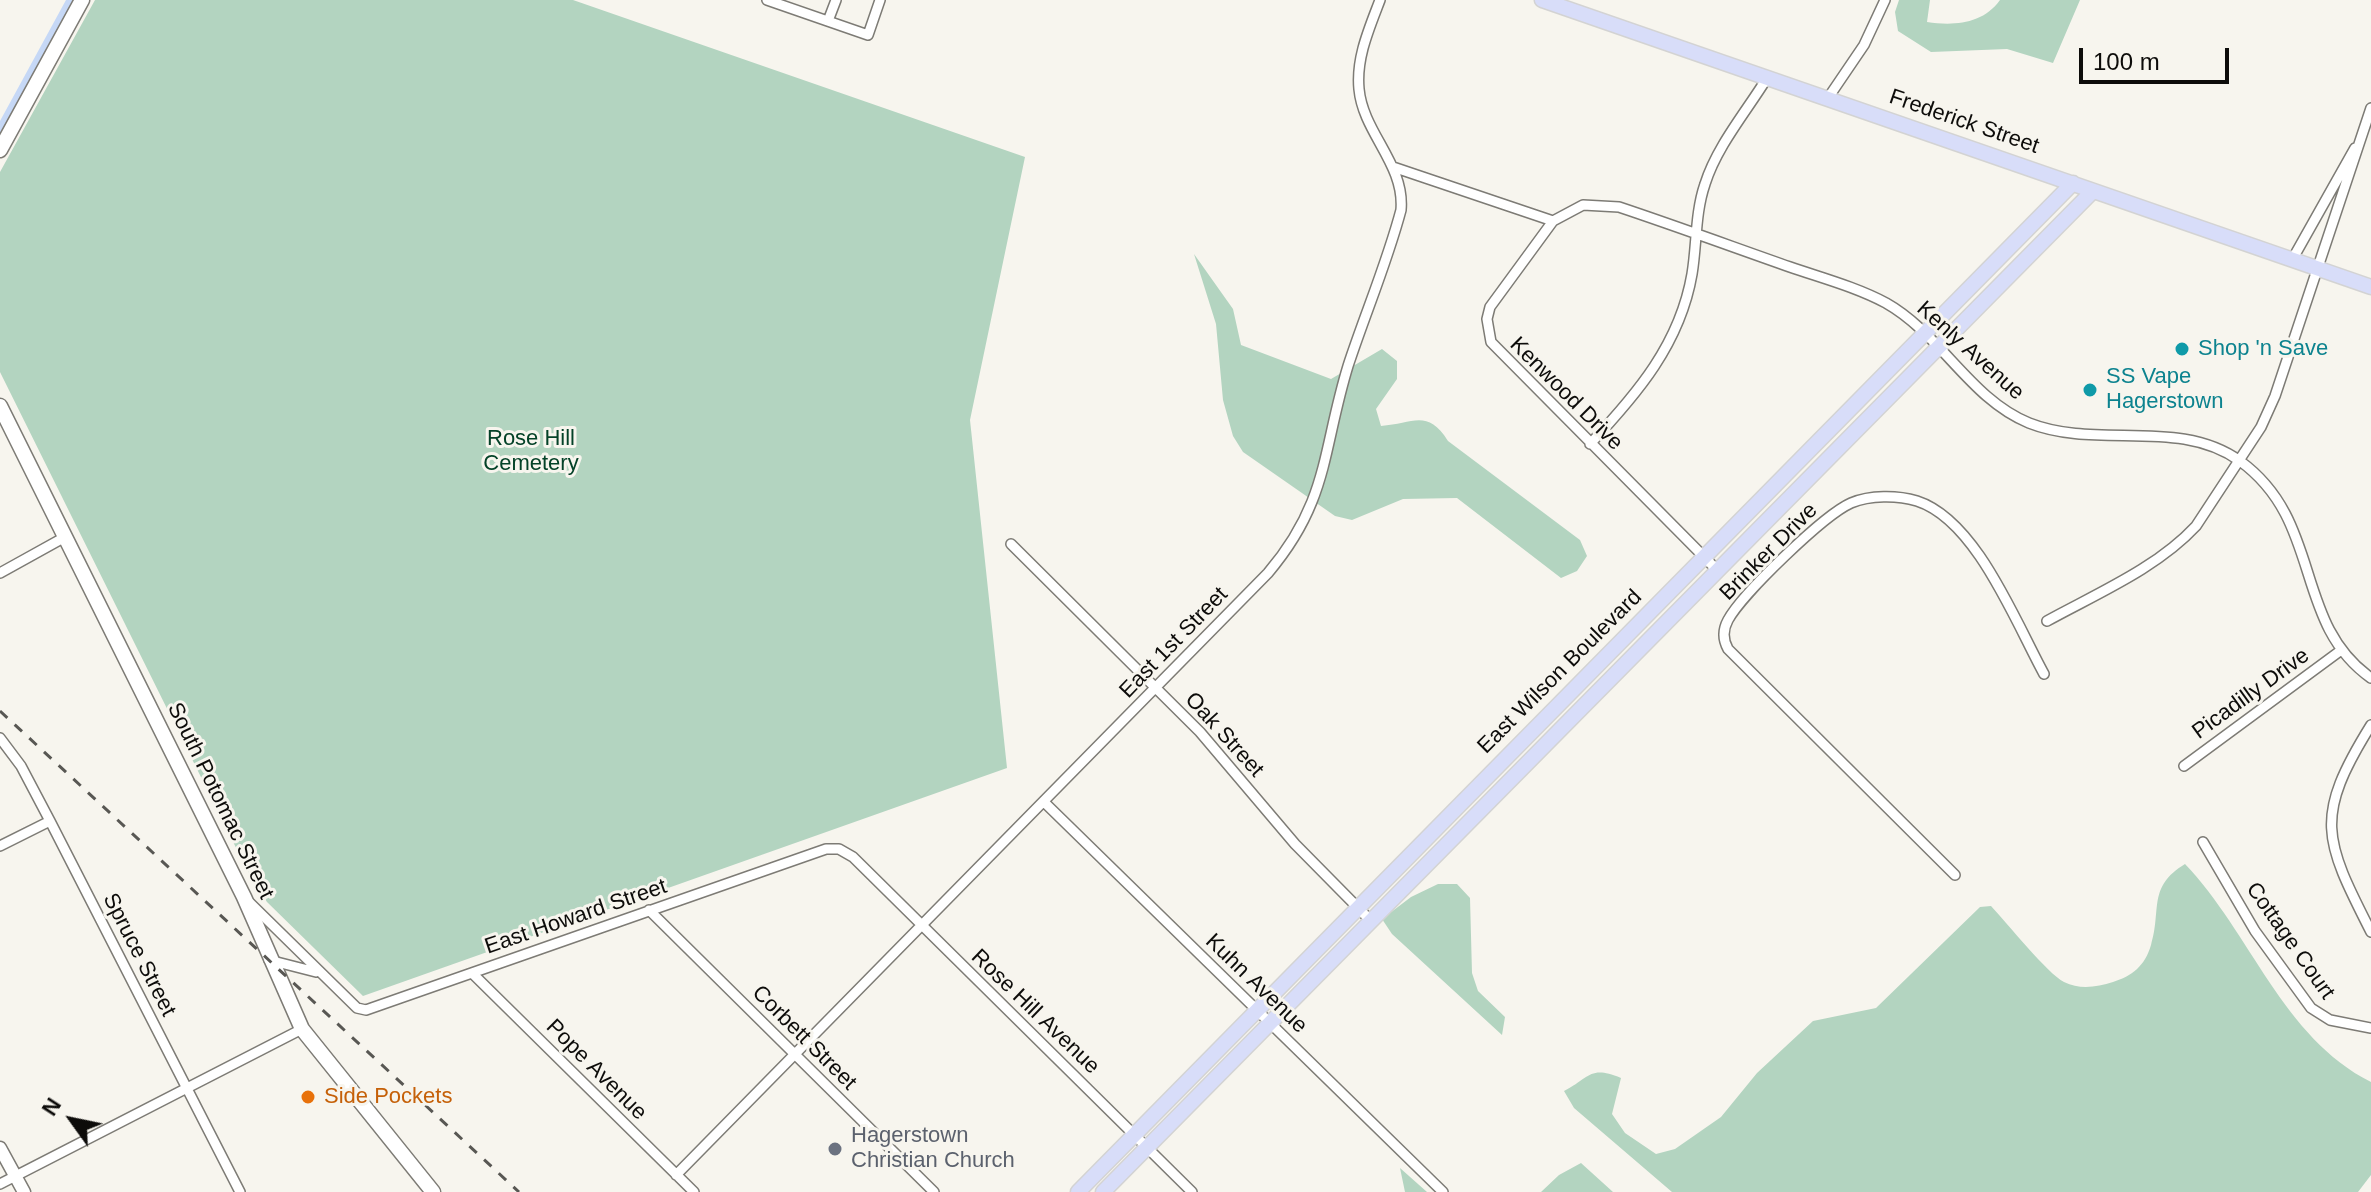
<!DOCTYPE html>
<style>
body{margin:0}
#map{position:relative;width:2371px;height:1192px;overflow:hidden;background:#f7f5ee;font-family:Helvetica,sans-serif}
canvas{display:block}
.north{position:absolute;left:32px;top:1080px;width:80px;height:80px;-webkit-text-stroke:6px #f7f5ee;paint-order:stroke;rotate:303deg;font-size:22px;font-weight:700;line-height:32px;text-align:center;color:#0d0c0a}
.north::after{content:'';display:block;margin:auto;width:28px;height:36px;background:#0d0c0a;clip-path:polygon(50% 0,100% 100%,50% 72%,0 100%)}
.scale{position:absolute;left:2079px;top:48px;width:150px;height:36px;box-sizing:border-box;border:4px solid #0d0c0a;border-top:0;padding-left:10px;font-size:24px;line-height:28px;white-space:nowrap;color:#0d0c0a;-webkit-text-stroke:6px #f7f5ee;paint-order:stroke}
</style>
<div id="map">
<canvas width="2371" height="1192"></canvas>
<div class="north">N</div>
<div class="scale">100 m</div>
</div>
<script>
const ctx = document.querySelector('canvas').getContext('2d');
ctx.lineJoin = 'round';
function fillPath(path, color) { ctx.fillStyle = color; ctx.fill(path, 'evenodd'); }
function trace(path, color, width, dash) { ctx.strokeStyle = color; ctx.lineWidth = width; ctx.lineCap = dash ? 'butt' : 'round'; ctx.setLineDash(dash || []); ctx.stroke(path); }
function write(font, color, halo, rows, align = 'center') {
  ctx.font = font + ' Helvetica,sans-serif'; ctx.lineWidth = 6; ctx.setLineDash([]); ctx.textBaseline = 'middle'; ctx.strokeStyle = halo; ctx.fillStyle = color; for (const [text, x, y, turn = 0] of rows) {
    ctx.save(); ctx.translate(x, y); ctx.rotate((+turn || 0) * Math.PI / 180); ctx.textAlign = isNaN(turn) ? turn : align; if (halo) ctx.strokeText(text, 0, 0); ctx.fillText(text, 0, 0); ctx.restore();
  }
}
const green = new Path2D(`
 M95,0h478l452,157 -55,263 37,348 -644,228 -96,-94 -14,-20 -253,-510v-200z
 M1899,0h31l-3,22c27,4 56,2 73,-22h80l-27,63 -46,-14 -76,3 -33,-21 -3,-19z
 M1194,254l39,55 8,36 90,34 51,-30 15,12v18l-21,30 5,17c32,-2 46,-18 67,15l132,99 7,16 -10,15 -16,7 -104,-80 -54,1 -51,21 -17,-4 -92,-64 -10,-16 -10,-36 -7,-76z
 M2185,864c66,69 97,173 186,218v93l-13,17h-686l-98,-84 -10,-17c26,-13 25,-26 57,-13l-9,36 13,19 31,21 19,-5 46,-32 36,-44 56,-52 63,-13 104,-101 11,-1c15,16 57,68 73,76 16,8 33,5 49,0 19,-6 32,-16 38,-37 11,-35 -4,-58 34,-81z
 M1438,884h19l13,14 2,75 6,18 27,26 -3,18 -110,-101 -10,-15 29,-22z
 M1581,1163l32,29h-72l18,-17z
 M1400,1168l27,24h-22z`);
const water = new Path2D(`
 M66,0h7l-73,135v-14z`);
const minor = new Path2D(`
 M767,0l101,35 12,-35
 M828,21l8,-21
 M1828,98l36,-53 21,-45
 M1393,167l160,54 30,-16 36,2c57,19 114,40 171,60 32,11 66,20 96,36 55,31 84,96 143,120 68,27 150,-6 211,38 84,61 52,161 131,217
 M1553,221l-63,86 -3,12 4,23 227,229
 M2292,260l63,-112
 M1590,444c47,-50 90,-100 102,-170 5,-30 3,-61 13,-90 12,-38 41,-72 62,-106
 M1011,544l189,188 95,112 77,78
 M0,573l65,-36
 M2047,621c51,-28 110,-53 149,-95l65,-99 14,-31 96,-288
 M2371,725c-57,92 -48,113 0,207
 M0,738l21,28 29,55 190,371
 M2184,766l156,-115
 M1044,802l399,390
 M2203,842l52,89 56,77 19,12 41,8
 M0,846l50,-25
 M1955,875l-227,-226c-5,-9 -6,-18 0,-29 14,-26 96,-105 123,-117 19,-8 46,-8 66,-2 59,19 98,120 127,173
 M250,903l107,105 9,2 460,-161h13l14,8 339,335
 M649,910l285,282
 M269,960l47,12
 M472,973l222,219
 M676,1175l592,-602c61,-72 54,-122 80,-207 17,-52 39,-103 53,-156 4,-46 -38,-77 -42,-121 -3,-31 10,-60 21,-89
 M0,1184l302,-155`);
const tertiary = new Path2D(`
 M0,1148l24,44`);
const secondary = new Path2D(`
 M0,150l82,-150
 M0,406l244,491 58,132 131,163`);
const primary = new Path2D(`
 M1542,0l829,287
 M1078,1192l995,-1009
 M1103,1192l990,-1001`);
const rail = new Path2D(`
 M0,711l519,481`);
const markers = [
 [2182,349,8,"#0f9aa8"],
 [2090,390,8,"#0f9aa8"],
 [308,1097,8,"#e8710a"],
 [835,1149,8,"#6b7280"]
];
const streetNames = [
 ["Frederick Street",1964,122,19],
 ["Kenly Avenue",1970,351,42],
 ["Kenwood Drive",1566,394,45],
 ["Brinker Drive",1769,552,-45],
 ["East 1st Street",1174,643,-46],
 ["East Wilson Boulevard",1560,672,-45],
 ["Picadilly Drive",2251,694,-36],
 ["Oak Street",1224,735,48],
 ["South Potomac Street",220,801,64],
 ["East Howard Street",576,917,-19],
 ["Cottage Court",2290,941,55],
 ["Spruce Street",139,955,63],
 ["Kuhn Avenue",1256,984,44],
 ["Rose Hill Avenue",1035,1012,44],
 ["Corbett Street",804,1038,45],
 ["Pope Avenue",596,1070,45]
];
const cultureNames = [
 ["Shop 'n Save",2198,349],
 ["SS Vape",2106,377],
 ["Hagerstown",2106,402]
];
const parkNames = [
 ["Rose Hill",531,439],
 ["Cemetery",531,464]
];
const foodNames = [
 ["Side Pockets",324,1097]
];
const worshipNames = [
 ["Hagerstown",851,1136],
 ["Christian Church",851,1161]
];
fillPath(green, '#b3d4c0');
fillPath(water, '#c6d8f6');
trace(minor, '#7d7b75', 12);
trace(tertiary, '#7d7b75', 15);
trace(secondary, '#7d7b75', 17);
trace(primary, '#d3d3d3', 17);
trace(minor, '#fff', 9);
trace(tertiary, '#fff', 12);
trace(secondary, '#fff', 14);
trace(primary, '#d8ddf9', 14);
trace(rail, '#585753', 3, [10, 10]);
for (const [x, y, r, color] of markers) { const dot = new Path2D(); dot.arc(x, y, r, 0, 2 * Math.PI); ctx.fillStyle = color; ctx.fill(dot); trace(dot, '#f7f5ee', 3); }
write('22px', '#0d0c0a', '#f7f5ee', streetNames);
write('22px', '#0d838f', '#f7f5ee', cultureNames, 'left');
write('22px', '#044228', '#f7f5ee', parkNames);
write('22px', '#c56008', '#f7f5ee', foodNames, 'left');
write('22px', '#5b616d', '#f7f5ee', worshipNames, 'left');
</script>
